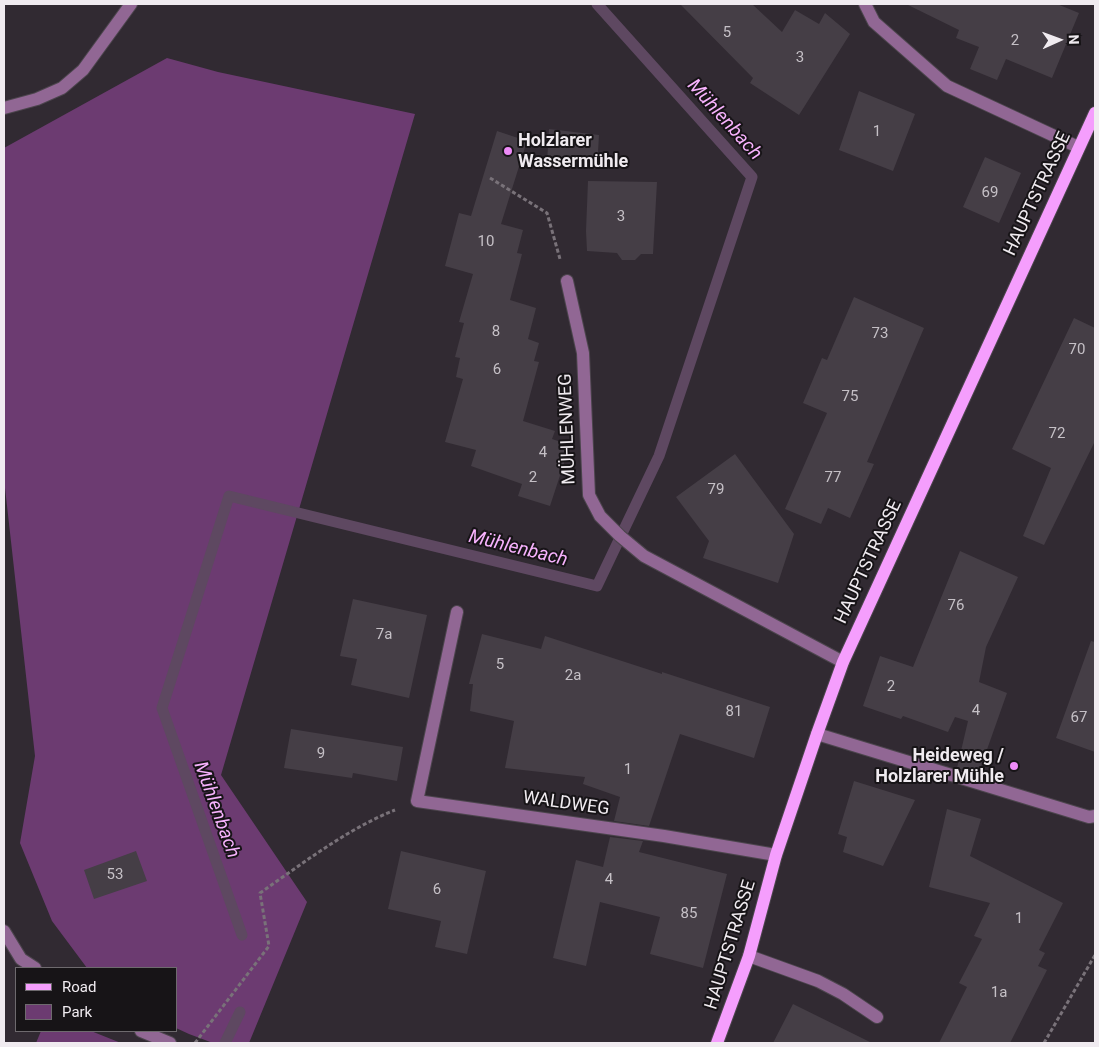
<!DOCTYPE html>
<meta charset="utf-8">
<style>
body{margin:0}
#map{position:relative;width:1099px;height:1047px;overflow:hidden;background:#312a32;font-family:Roboto,sans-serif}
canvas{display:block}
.frame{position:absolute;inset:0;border:5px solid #f0ebf0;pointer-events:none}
.legend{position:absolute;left:15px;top:967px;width:162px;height:65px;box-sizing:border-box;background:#171417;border:1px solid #6e6a6e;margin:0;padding:6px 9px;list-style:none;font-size:15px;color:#f0ebf0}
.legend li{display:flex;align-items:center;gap:10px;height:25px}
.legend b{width:25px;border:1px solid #6e6a6e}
.north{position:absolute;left:1034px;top:15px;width:50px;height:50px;-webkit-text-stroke:4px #171417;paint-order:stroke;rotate:88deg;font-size:14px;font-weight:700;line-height:20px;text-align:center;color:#f0ebf0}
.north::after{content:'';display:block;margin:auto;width:18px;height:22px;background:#f0ebf0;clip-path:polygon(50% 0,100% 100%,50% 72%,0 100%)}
</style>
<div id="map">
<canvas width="1099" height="1047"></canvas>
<div class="frame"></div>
<ul class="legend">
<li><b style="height:6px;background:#f59efd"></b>Road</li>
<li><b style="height:14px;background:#6c3b71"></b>Park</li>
</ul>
<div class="north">N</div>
</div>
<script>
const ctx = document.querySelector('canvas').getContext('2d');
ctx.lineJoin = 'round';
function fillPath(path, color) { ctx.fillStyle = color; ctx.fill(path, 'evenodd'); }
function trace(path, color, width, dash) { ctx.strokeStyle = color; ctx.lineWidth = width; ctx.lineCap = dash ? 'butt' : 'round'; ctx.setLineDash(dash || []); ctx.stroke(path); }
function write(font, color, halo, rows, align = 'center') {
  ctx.font = font + ' Roboto,sans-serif'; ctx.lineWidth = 4; ctx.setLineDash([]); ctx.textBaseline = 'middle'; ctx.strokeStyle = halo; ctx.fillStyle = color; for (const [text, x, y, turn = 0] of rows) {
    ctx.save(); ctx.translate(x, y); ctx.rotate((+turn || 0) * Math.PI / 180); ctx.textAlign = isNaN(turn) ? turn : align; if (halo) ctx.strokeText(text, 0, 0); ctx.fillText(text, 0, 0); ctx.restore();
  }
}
const green = new Path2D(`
 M167,58l51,14 197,42 -194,661 86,127 -58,141h-36l-24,-9 -13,-6v-60h-89l-35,-47 -32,-78 15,-87 -31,-277v-331z
 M41,1031h50l30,12h-85z`);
const stream = new Path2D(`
 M242,935l-80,-227 67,-212 368,90 62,-130 93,-279 -155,-173
 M225,1043l15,-31`);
const building = new Path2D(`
 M680,4h72l30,28 13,-22 24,14 6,-11 25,21 -51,81 -49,-32 3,-5z
 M906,4h151l22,9 -27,65 -46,-19 -9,21 -27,-11 9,-22 -23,-9 3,-8z
 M859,91l56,23 -22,57 -54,-21z
 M549,129l50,6 -2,34 -50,-6z
 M497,131l30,10 -26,83 22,6 -6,23 5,1 -12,46 26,8 -8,31 11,4 -5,18 5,1 -16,59 32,10 -3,8 18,6 -20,61 -32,-10 4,-12 -51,-18 5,-16 -31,-8 18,-63 -7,-2 4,-19 -5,-1 9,-34 -5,-1 14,-48 -28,-8 14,-53 12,3z
 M985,157l36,16 -22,50 -36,-16z
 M588,181l69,1 -4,72h-12l-6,6h-13l-5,-7 -30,-2 -1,-20z
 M854,297l70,31 -57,134 7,2 -24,54 -22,-10 -7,16 -36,-15 42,-96 -24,-10 19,-45 5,2z
 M1074,318l21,10v113l-51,104 -21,-9 28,-68 -39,-19z
 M735,454l59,80 -16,49 -75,-25 6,-17 -33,-44z
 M960,551l58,26 -32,70 -7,35 28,11 -29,82 -21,-7 11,-47 -13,-4 -7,15 -45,-16 -2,3 -38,-13 17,-50 33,11z
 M353,599l74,16 -18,83 -58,-13 6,-26 -17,-3z
 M482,634l59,15 4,-13 117,38v-2l108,35 -16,51 -74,-24 -31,92 -35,-5 6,-24 -37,-13 2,-7 -80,-9 9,-47 -44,-10 3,-27h-4z
 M1091,641l4,1v110l-39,-14z
 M291,729l112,18 -6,34 -44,-8 -1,5 -68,-10z
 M854,781l61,19 -32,66 -40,-14 4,-15 -9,-3z
 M947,809l34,10 -11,37 93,47 -24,47 6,3 -7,13 9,4 -37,73h-71l28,-56 -8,-4 23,-44 -8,-3 16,-33 -61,-16z
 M610,837l33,4 -4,11 88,22 -24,94 -53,-14 10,-37 -60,-15 -14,64 -33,-8 23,-98 27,7z
 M136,851l11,30 -53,18 -10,-29z
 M401,851l85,20 -19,83 -32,-7 6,-26 -53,-12z
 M793,1004l79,39h-99z`);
const path = new Path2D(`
 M490,178l57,35 13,46
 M195,1043l74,-97 -9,-53c42,-29 87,-64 135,-83
 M1044,1043l51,-88`);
const minor = new Path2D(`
 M865,4l9,18 73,64 131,61
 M4,108l33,-9 25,-11 21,-18 48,-66
 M567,281l16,72 6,142 11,21 20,20 24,20 199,106
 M457,612l-40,189 247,35 112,19
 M817,734l272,83 6,-1
 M4,931l17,28 14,9
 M749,956l69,25 25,13 34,23
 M141,1031l29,12`);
const major = new Path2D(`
 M717,1043l32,-87 27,-101 41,-121 26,-72 252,-549`);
const markers = [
 [508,151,5,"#ee8bf8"],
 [1014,766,5,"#ee8bf8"]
];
const numberNames = [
 ["5",727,33],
 ["2",1015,41],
 ["3",800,58],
 ["1",877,132],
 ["69",990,193],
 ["3",621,217],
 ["10",486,242],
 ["8",496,332],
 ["73",880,334],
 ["70",1077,350],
 ["6",497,370],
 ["75",850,397],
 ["72",1057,434],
 ["4",543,453],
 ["2",533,478],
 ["77",833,478],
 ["79",716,490],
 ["76",956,606],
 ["7a",384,635],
 ["5",500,665],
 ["2a",573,676],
 ["2",891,687],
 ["4",976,711],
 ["81",734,712],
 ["67",1079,718],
 ["9",321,754],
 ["1",628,770],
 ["53",115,875],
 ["4",609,880],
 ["6",437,890],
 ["85",689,914],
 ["1",1019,919],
 ["1a",999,993]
];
const poiNames = [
 ["Holzlarer",518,141],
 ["Wassermühle",518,162],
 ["Heideweg /",1004,756,"right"],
 ["Holzlarer Mühle",1004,777,"right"]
];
const streetNames = [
 ["HAUPTSTRASSE",1038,194,-65],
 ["MÜHLENWEG",568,429,-92],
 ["HAUPTSTRASSE",869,562,-65],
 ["WALDWEG",566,804,8],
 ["HAUPTSTRASSE",731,945,-73]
];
const waterNames = [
 ["Mühlenbach",724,120,48],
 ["Mühlenbach",518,549,14],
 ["Mühlenbach",216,810,70]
];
fillPath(green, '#6c3b71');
trace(stream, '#5e4861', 11);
fillPath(building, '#453e46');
trace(minor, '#4c454d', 14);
trace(major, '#4c454d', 14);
trace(path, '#797279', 3, [4, 2.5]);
trace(minor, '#916794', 12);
trace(major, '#f59efd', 12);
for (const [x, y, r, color] of markers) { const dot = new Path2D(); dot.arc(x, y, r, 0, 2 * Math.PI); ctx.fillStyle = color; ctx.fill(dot); trace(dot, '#171417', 2); }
write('15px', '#c5c0c6', null, numberNames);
write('bold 18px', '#f0ebf0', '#171417', poiNames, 'left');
write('18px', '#f0ebf0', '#171417', streetNames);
write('italic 19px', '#f7b2fd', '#171417', waterNames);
</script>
